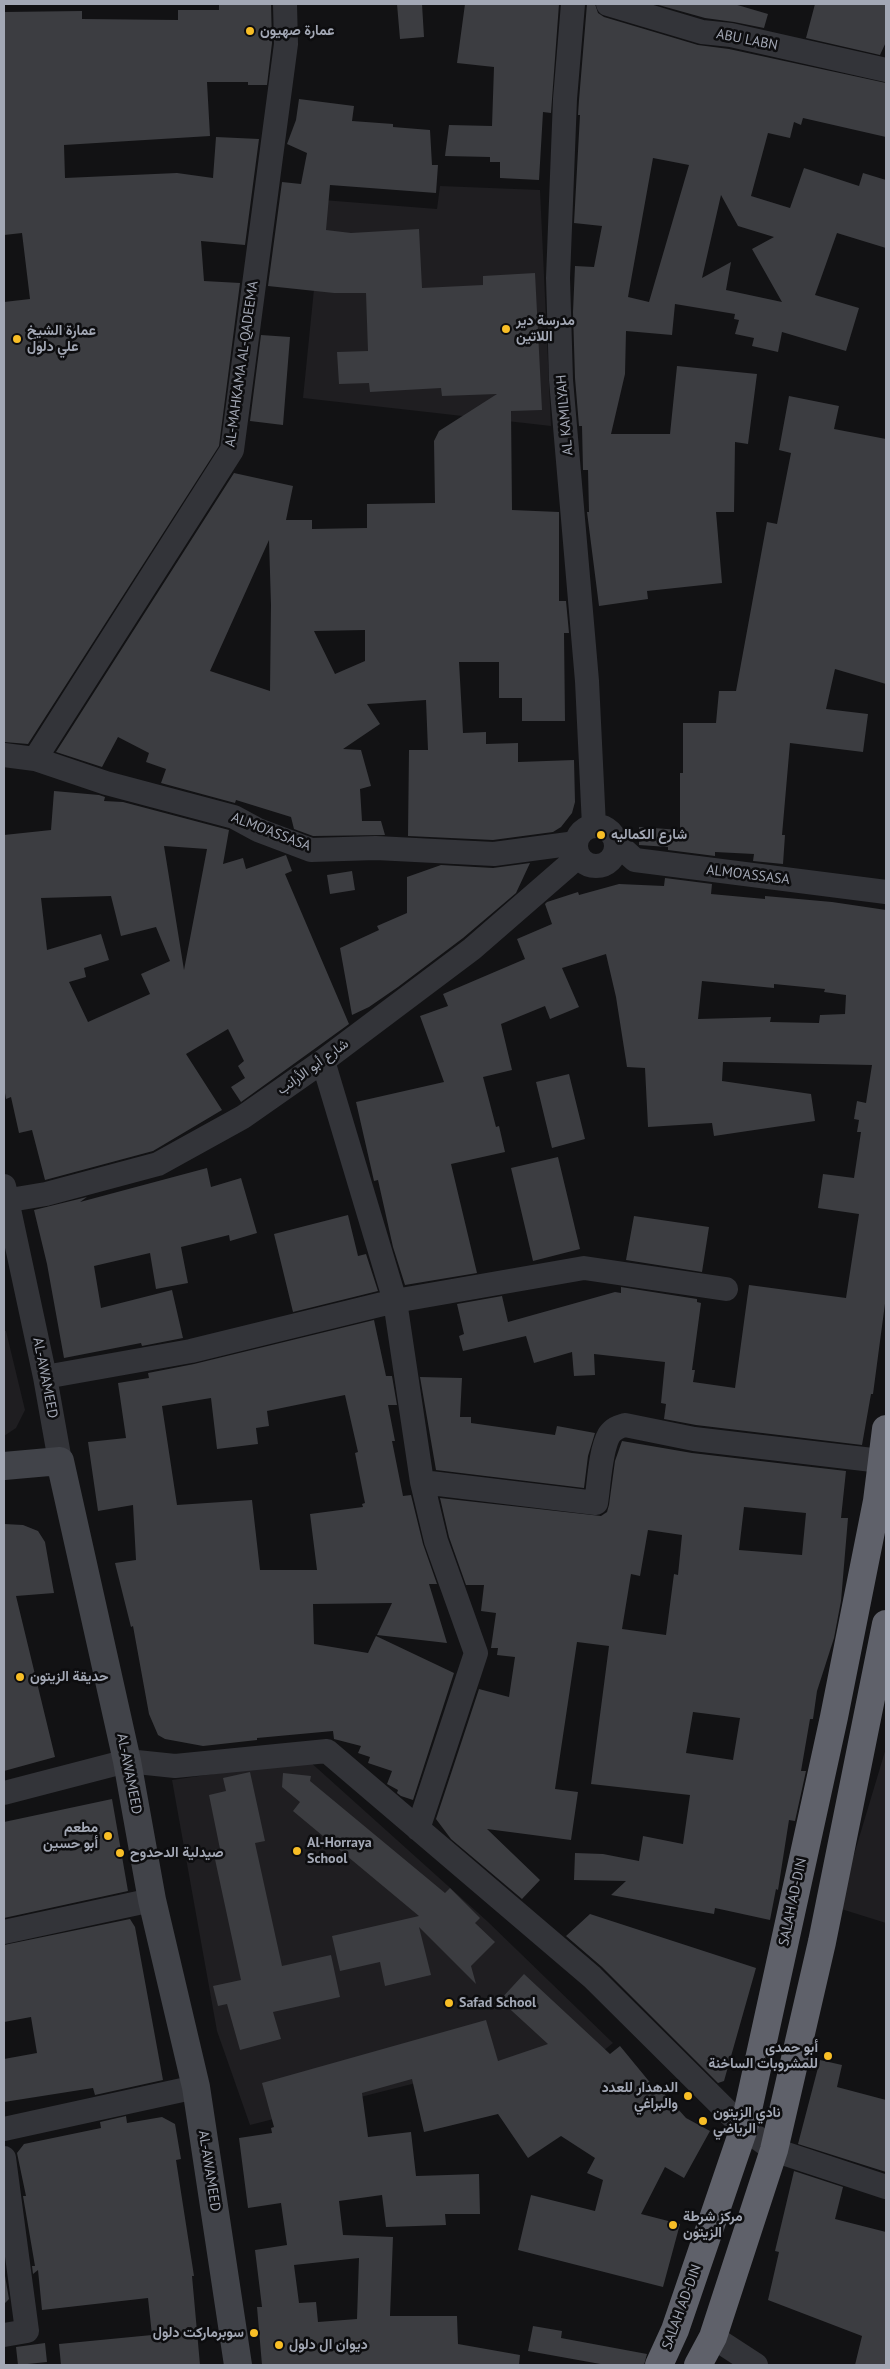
<!DOCTYPE html>
<meta charset="utf-8">
<style>
body{margin:0}
#map{position:relative;width:890px;height:2369px;overflow:hidden;background:#121214;font-family:"PT Sans",sans-serif}
canvas{display:block}
.frame{position:absolute;inset:0;border:5px solid #a3a8b5;pointer-events:none}
</style>
<div id="map">
<canvas width="890" height="2369"></canvas>
<div class="frame"></div>
</div>
<script>
const ctx = document.querySelector('canvas').getContext('2d');
ctx.lineJoin = 'round';
function fillPath(path, color) { ctx.fillStyle = color; ctx.fill(path, 'evenodd'); }
function trace(path, color, width, dash) { ctx.strokeStyle = color; ctx.lineWidth = width; ctx.lineCap = dash ? 'butt' : 'round'; ctx.setLineDash(dash || []); ctx.stroke(path); }
function write(font, color, halo, rows, align = 'center') {
  ctx.font = font + ' "PT Sans",Vazirmatn,sans-serif'; ctx.lineWidth = 5; ctx.setLineDash([]); ctx.textBaseline = 'middle'; ctx.strokeStyle = halo; ctx.fillStyle = color; for (const [text, x, y, turn = 0] of rows) {
    ctx.save(); ctx.translate(x, y); ctx.rotate((+turn || 0) * Math.PI / 180); ctx.textAlign = isNaN(turn) ? turn : align; if (halo) ctx.strokeText(text, 0, 0); ctx.fillText(text, 0, 0); ctx.restore();
  }
}
const built = new Path2D(`
 M440,186l100,4 11,236 -248,-28 20,-198 114,9z
 M4,1331h2l19,79 -9,18 -12,8z
 M886,1748v175l-48,-15z
 M308,1760l179,161 126,122 -38,31 -92,-8 -233,59 -33,-94 -45,-251z`);
const building = new Path2D(`
 M219,4h52l1,39 -5,42h-19v-3h-41l3,54 -146,9 1,33 112,-5 36,5 3,-41 43,2 -14,106 -44,-4 3,40 36,2 -21,163 -191,298 -24,-2v-440l26,-3 -8,-66 -18,2v-223l78,-1v8l96,1v-10h41z
 M397,4h25l2,33 -24,2z
 M465,4h94l-8,109 -8,-1 -4,68 -39,-2v-16h-10v-5l-45,-1 4,-31 43,1 2,-59 -37,-4z
 M587,4h8l3,9 6,4 94,28 31,4 157,34v54l-83,-19 -2,7 -7,-3 -4,16 -22,-5 -17,63 39,12 14,-40 55,18 4,-13 23,7v68l-49,-15 -22,62 44,13 -13,43 -64,-19 -4,20 -26,-6 2,-8 -19,-4 4,-14 -5,-1 1,-5 -60,-10 -3,31 -46,-4 -1,43 -14,60h59l7,-68 80,8 -9,70 -13,-2 -1,70h-18l6,71 -75,8 1,8 -49,7 -12,-94h2l-1,-42h-5l-1,-44h-3l-4,-48 -2,-66 2,-46 19,1 8,-41 -28,-3 6,-108h-2l1,-15zM653,158l36,7 -40,137 -21,-5zM721,195l17,31 36,11 -22,12 30,53 -56,-12 5,-28 -29,16z
 M655,4h79l34,10 -4,14 -30,-6 -29,-4z
 M815,4h71v38l-6,13 -74,-17z
 M299,99l55,7 -2,15 41,3v3l37,3 2,35h6l-2,28 -106,-8 -4,45 25,3 68,-4 3,59 61,-3v-9l52,-3 7,137 -31,1 1,99 47,2v89h7l3,32h-5l1,88h-43v-23h-23v-36h-40l4,71 23,-1v12l32,-1v19l56,-2 1,42 -3,11 -11,14 -8,5 -60,8 -85,-4 1,-86h19l-2,-50 -59,4 13,20 -37,25 18,1 10,36 -11,3 2,32h19l4,14 -72,1 -19,-7 -3,-12 -55,-17 -1,3 -74,-20 5,-14 -20,-7 3,-9 -31,-16 -16,30 -46,-15 178,-279 59,13 -7,34h26v9l55,-1v-24l68,-1 -1,-62 5,-10 58,-37 -55,2 -1,-8 -71,4 -1,-9 -30,1 -2,-32 31,-1 -2,-58h-32l-66,-7 14,-104 19,2 6,-31 -20,-9 9,-24zM269,540l2,65 -1,86 -60,-20zM365,630v31l-30,13 -21,-43z
 M261,335l29,2 -7,88 -33,-4z
 M789,396l50,10 -5,23 52,10v245l-51,-15 -9,40 42,5 -5,38 -73,-9 -8,92h3l-2,29 -30,-3 1,-7 -39,-2v4l-47,-6v-3l-29,-2v-18l41,3v-57h3v-50h33l3,-32h17l31,-169 10,2 14,-71 -12,-3z
 M54,791l45,4 6,2 -1,4 19,1 106,28 -6,34 20,-6 3,11 40,-14 6,16 -7,3 64,150 -108,78 -10,-15 14,-9 -7,-12 6,-5 -16,-32 -42,25 36,56 -69,41 -108,29 -13,-50 -13,3 -8,-36 -5,2 -2,-12v-252l47,-5zM164,846l43,3 -23,121zM111,896l10,40 35,-9 14,34 -29,13 9,20 -62,28 -19,-40 17,-5 -2,-9 25,-8 -8,-26 -54,16 -6,-52z
 M530,863l-14,30 -53,45 -65,49 -29,20 -17,8 -12,-67 39,-18 -2,-4 30,-13v-36l34,-12 52,3z
 M352,871l3,19 -25,4 -3,-19z
 M665,878l47,6 -1,10 54,5v-3l67,6 54,8v386l-13,98h-2l-9,51 -166,-20 -32,-6 2,-15 -5,-1 4,-41 -71,-8 1,21 -21,1 -2,-24 -38,11 -8,-27 -63,15 -4,-15 5,-2 -7,-30 45,-8 6,26 107,-30 6,1v-6l76,12v3l4,1 -9,67h3l-2,12 42,6 14,-103 97,13 13,-84 -41,-6 5,-34 31,4 7,-46h-4l2,-12 -5,-1 3,-18 9,2 6,-38 -149,-3 -1,19 89,13 4,27 -101,15 -2,-13 -64,4 -3,-59 -18,-1 -11,-70 -10,-43 -44,14 17,39 -29,12 -5,-13 -44,18 11,46 -29,7 13,50 3,-1 6,26 -54,12 26,109 -72,12 -12,-38 -15,-67 -4,1 -18,-79 88,-20 -24,-66 28,-10 -5,-12 82,-35 -8,-20 35,-15 -7,-20 2,-2 31,-10 1,3 40,-11 45,2zM702,981l72,7v-4l51,5 -1,3 22,3 -1,19 -25,1 -1,8 -49,-1 1,-5 -73,2z
 M569,1074l16,65 -33,9 -16,-66z
 M558,1157l22,92 -47,12 -22,-93z
 M207,1168l4,19 30,-9 16,55 -27,8 -1,-6 -48,12 7,36 -32,6 -6,-36 -56,13 7,42 71,-18 11,48 -41,8 -1,-3 -77,15 -17,-94 -13,-54 53,-13 -7,5z
 M348,1215l10,41 8,-2 12,37 -85,21 -19,-78z
 M634,1216l75,11 -7,45 -76,-12z
 M374,1320l12,56h6l5,29h-9l7,36h-3l11,55 8,-1 12,49 14,40h-8l18,59 -70,-8 15,-32 -79,1 1,40 54,9 8,-17 78,37 -41,127 -12,-4 -4,-3 1,-3 -11,-6 5,-13 -24,-8 2,-6 -12,-4 3,-7 -27,-7 -1,-8 -76,7v2l-54,6 -38,-7 -7,-4 -9,-21 -16,-88 -2,1 -16,-64 21,-3 -3,-55 -35,6 -10,-69 38,-4 -8,-55 31,-5 -1,-5 46,-9zM345,1395l13,57 -3,1 10,50 -3,1 1,3 -53,7 7,56h-57l-8,-70 -75,5 -15,-99 49,-8 6,51 41,-5 -2,-16 13,-2 -2,-15z
 M420,1377l42,1 -2,39h11v6l84,12 2,-9 38,7 -7,23 -4,32 -148,-18z
 M622,1441l70,12 154,18 -5,47h7l-7,83 -7,37 -17,53 -4,28h-3l-9,52h5l-11,50 -6,-1 -11,70 -2,-1 -6,31 -55,-12 -1,6 -103,-19 15,-14 -52,-1 1,-27 28,1 36,7 4,-25 40,8 7,-49 -99,-11 18,-138 -32,-4 -22,147 23,3 -7,48 -84,-11 53,51 -18,19 -71,-60 -15,-20 43,-130 30,8 6,-40 -18,-2 1,-7h-7l5,-35 -15,-2 3,-26h-18l-17,-48 -9,-39 161,18 6,-4 2,-7 6,-44zM744,1507l62,6 -4,42 -63,-5zM648,1530l34,5 -4,40 -4,-1 -8,61 -44,-6 9,-55 9,2zM693,1712l47,6 -7,42 -47,-7z
 M4,1524l19,1 15,6 7,11 9,51 -38,3 39,161 -51,14z
 M250,1772l15,69 -10,2 27,123 49,-11 9,42 -67,15 8,27 -41,11 -13,-46 -9,2 -5,-20 28,-6 -28,-130 7,-1 -11,-54 17,-4 -3,-13z
 M283,1773l28,3 -1,5 135,112 5,-5 30,30 -5,5 20,19 -24,24 5,18 -57,-57 12,48 -46,11 -5,-24 -40,9 -8,-35 87,-20 -126,-105 7,-9 -18,-15z
 M112,1799l16,92 -124,27v-96z
 M590,1914l166,54 -32,113 -6,2 -116,-116 -36,-31z
 M130,1919l5,8 28,153 -68,15 -2,-7 -89,14v-43l33,-6 -6,-36 -27,5v-77z
 M524,1974l86,80 10,-8 37,45 3,-2 26,29 24,13 -26,47 -19,-11 -24,47 39,10 -17,63 -145,-37 13,-55 64,16 8,-31 -16,-7 8,-15 -34,-22 -33,22 -30,-44 -74,18 -12,-53 -50,14 6,44 43,-5 5,44 63,-2 1,40h-35l1,11 -60,2 -4,-32 -43,6 4,34 50,2 -3,79h67l1,28 62,11 -1,10h-257l-5,-58h5l-7,-57 32,-5 -6,-42 -33,5 -9,-70 33,-5 -1,-5 3,-1 -12,-44 224,-63 12,41 50,-17 -48,-44zM359,2258l-2,61 -39,3 -2,-20 -17,1 -5,-38z
 M820,2060l22,5 -5,22 49,13v72l-88,-28z
 M126,2116l1,7 35,-6 13,7 6,35 -5,1 18,116h-2l8,89h-139l-2,-21 93,-9 -4,-37 -106,12 -4,-40 -5,4 -1,-8h3l-12,-70h3l-9,-43 7,-9 77,-16 -1,-6z
 M794,2171l49,16 -8,32 51,13v133h-31l7,-29 -94,-36 11,-48 -4,-1z
 M4,2270l5,29 -5,5z
 M533,2326l29,5 -1,7 86,16 -3,11h-38l-78,-14z
 M45,2343l2,19 -29,3 -2,-18z`);
const street = new Path2D(`
 M573,4l-8,95 -7,179 3,102 26,301 7,145
 M608,4l94,28 29,3 155,35
 M4,755l31,4 71,24 128,34 24,13 53,20 65,-2 118,6 82,-11
 M35,759l197,-309 54,-406 -1,-40
 M576 846a20 20 0 1 1 40 0a20 20 0 1 1-40 0Z
 M616,843l19,17 251,32
 M323,1061l72,240 27,181 14,59 40,112 -58,176
 M4,1186l41,191 15,84
 M4,1201l42,-7 112,-30 85,-47 80,-56 149,-112 107,-93
 M45,1377l146,-26 204,-50 189,-33 142,21
 M422,1482l174,21c3,-18 4,-52 13,-68 4,-6 9,-8 16,-10l69,14 187,22
 M4,1793l123,-32 48,5 152,-15 265,226 152,151 30,22 112,37
 M4,1932l148,-32
 M4,2129l192,-42
 M4,2158l23,173 -23,4
 M713,2337l43,28`);
const secondary = new Path2D(`
 M4,1466l56,-5 67,300 25,139 44,187 42,278`);
const highway = new Path2D(`
 M659,2365l16,-35 69,-202 90,-411 43,-216 9,-72
 M698,2365l15,-28 61,-187 48,-208 64,-318`);
const markers = [
 [250,31,5,"#f8be26"],
 [506,329,5,"#f8be26"],
 [17,339,5,"#f8be26"],
 [601,835,5,"#f8be26"],
 [20,1677,5,"#f8be26"],
 [108,1836,5,"#f8be26"],
 [297,1851,5,"#f8be26"],
 [120,1853,5,"#f8be26"],
 [449,2003,5,"#f8be26"],
 [828,2056,5,"#f8be26"],
 [688,2096,5,"#f8be26"],
 [703,2121,5,"#f8be26"],
 [673,2225,5,"#f8be26"],
 [254,2333,5,"#f8be26"],
 [279,2345,5,"#f8be26"]
];
const poiNames = [
 ["عمارة صهيون",260,31],
 ["مدرسة دير",516,321],
 ["اللاتين",516,337],
 ["عمارة الشيخ",27,331],
 ["علي دلول",27,347],
 ["شارع الكماليه",611,835],
 ["حديقة الزيتون",30,1677],
 ["مطعم",98,1828,"right"],
 ["أبو حسين",98,1844,"right"],
 ["Al-Horraya",307,1843],
 ["School",307,1859],
 ["صيدلية الدحدوح",130,1853],
 ["Safad School",459,2003],
 ["أبو حمدي",818,2048,"right"],
 ["للمشروبات الساخنة",818,2064,"right"],
 ["الدهدار للعدد",678,2088,"right"],
 ["والبراغي",678,2104,"right"],
 ["نادي الزيتون",713,2113],
 ["الرياضي",713,2129],
 ["مركز شرطة",683,2217],
 ["الزيتون",683,2233],
 ["سوبرماركت دلول",244,2333,"right"],
 ["ديوان ال دلول",289,2345]
];
const streetNames = [
 ["ABU LABN",747,40,11],
 ["AL-MAHKAMA AL-QADEEMA",242,364,-82],
 ["AL KAMILYAH",565,415,-95],
 ["ALMO'ASSASA",271,832,21],
 ["ALMO'ASSASA",748,875,7],
 ["شارع أبو الأرانب",313,1067,-36],
 ["AL-AWAMEED",45,1378,79],
 ["AL-AWAMEED",129,1774,79],
 ["SALAH AD-DIN",793,1902,-78],
 ["AL-AWAMEED",209,2171,81],
 ["SALAH AD-DIN",682,2307,-70]
];
fillPath(built, '#1f1e21');
fillPath(building, '#3c3d41');
trace(street, '#333439', 24);
trace(secondary, '#414349', 28);
trace(highway, '#5f616a', 28);
for (const [x, y, r, color] of markers) { const dot = new Path2D(); dot.arc(x, y, r, 0, 2 * Math.PI); ctx.fillStyle = color; ctx.fill(dot); trace(dot, '#0d0d0f', 2); }
write('bold 14px', '#a3a8b5', '#0d0d0f', poiNames, 'left');
write('14px', '#a3a8b5', '#0d0d0f', streetNames);
</script>
